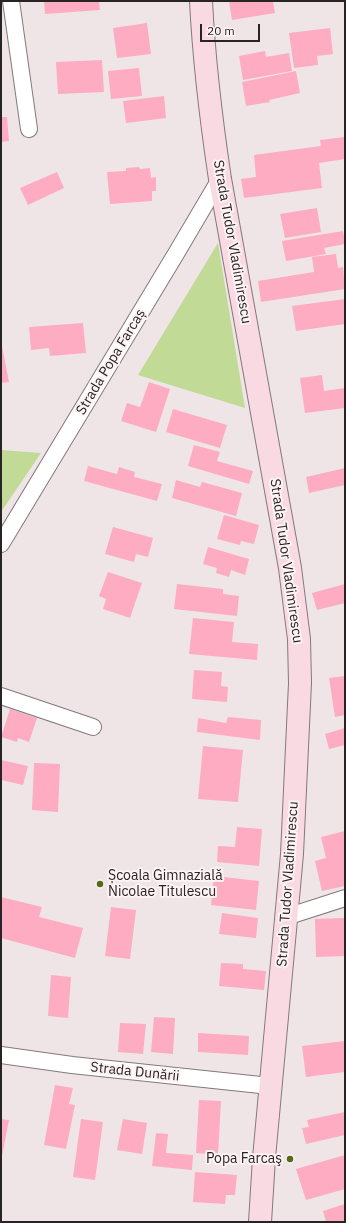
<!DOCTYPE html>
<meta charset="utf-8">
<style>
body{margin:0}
#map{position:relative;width:346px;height:1223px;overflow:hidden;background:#efe5e7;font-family:"IBM Plex Sans",sans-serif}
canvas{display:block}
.frame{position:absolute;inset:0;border:2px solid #282425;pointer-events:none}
.scale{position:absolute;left:200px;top:24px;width:60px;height:18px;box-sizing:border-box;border:2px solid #282425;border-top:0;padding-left:5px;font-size:12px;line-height:14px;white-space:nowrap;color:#282425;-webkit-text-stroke:3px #fdf2f4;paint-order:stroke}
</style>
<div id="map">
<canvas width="346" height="1223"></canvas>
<div class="frame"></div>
<div class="scale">20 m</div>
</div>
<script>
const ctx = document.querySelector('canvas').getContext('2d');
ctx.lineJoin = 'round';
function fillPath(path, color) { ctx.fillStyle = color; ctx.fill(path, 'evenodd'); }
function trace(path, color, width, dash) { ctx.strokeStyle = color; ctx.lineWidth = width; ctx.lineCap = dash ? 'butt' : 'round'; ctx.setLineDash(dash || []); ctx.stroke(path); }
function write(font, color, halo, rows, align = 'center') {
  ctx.font = font + ' "IBM Plex Sans",sans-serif'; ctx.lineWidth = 4; ctx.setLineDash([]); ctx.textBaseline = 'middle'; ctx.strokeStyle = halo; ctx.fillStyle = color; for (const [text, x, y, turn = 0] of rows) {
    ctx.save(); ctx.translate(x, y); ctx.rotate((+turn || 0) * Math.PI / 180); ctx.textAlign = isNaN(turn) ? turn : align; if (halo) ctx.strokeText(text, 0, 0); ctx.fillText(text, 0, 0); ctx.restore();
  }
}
const green = new Path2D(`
 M218,243l27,165 -107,-33z
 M1,450l40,3 -40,59z`);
const building = new Path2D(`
 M44,1h55l1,9 -55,4z
 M229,1h44l2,12 -43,7z
 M147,23l4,31 -34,4 -4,-30z
 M330,28l3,26 -16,2 1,9 -24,3 -5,-35z
 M265,51l1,6 23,-4 3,18 -49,9 -4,-24z
 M102,60l2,32 -46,2 -2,-32z
 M139,68l3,28 -31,3 -3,-28z
 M296,71l4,22 -31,7 1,2 -24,4 -4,-24z
 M164,96l2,22 -40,5 -3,-22z
 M1,117h6l2,24 -8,1z
 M345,137v22l-26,4 3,25 -78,10 -3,-19 15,-2 -2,-22 67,-9 -1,-6z
 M139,167l1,2 10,-1 1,10 5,-1v14h-4v10l-42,3 -3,-32 19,-1v-3z
 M57,172l7,16 -36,17 -8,-17z
 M317,208l4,24 -36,6 -5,-24z
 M343,231l2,13 -21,4 2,6 -40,7 -4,-20z
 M336,254l2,14 5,-1 2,22 -84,13 -3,-21 56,-9 -2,-15z
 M345,299v25l-49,7 -4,-25z
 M83,323l3,30 -36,3 -1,-8 -18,2 -2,-23z
 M1,341l8,41 -8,1z
 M322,375l2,16 21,-3v20l-40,5 -5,-35z
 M149,382l21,7 -14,43 -35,-11 6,-18 13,4z
 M173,409l54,16 -7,23 -54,-16z
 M194,445l26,7 -3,9 36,10 -4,13 -61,-18z
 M88,466l29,8 2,-7 16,5 -1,5 28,7 -5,17 -73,-20z
 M345,468v17l-36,8 -3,-16z
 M176,480l24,7 2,-5 40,11 -6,23 -64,-18z
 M224,515l35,10 -5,19 -13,-3 -1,4 -23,-6z
 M113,527l40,11 -5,19 -12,-3 -2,8 -29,-8z
 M208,547l41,12 -4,16 -14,-5 -2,7 -13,-4 1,-5 -14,-4z
 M108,572l34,11 -12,35 -27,-9 3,-10 -7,-3z
 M177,584l46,5v5l16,2 -2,20 -63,-7z
 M345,584v19l-28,7 -5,-17z
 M193,618l41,4 -2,20 26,2 -1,16 -68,-6z
 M194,670l28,2 -1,14 7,1 -1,15 -35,-3z
 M345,676v39l-10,2 -6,-39z
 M10,709l27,9 -8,24 -11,-4 -1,4 -16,-5z
 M228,717l33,3 -1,20 -63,-8 1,-14 28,5z
 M345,728v17l-16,4 -4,-15z
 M203,746l40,4 -5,52 -40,-3z
 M1,760l27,6 -5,19 -22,-5z
 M34,763l26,1 -2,48 -26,-2z
 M237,827l25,2 -3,37 -42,-4 1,-16 17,1z
 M345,831v55l-23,5 -7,-30 11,-3 -5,-21z
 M214,876l45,5 -3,29 -45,-5z
 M1,897l41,10 -3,10 44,11 -8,30 -74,-20z
 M111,907l25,3 -6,49 -25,-3z
 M222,913l36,5 -2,20 -37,-4z
 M345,918v38l-29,1 -1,-38z
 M221,963l22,1v5l23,2 -2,19 -45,-4z
 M51,975l20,2 -3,41 -20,-2z
 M154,1017l21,1 -2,36 -22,-2z
 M120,1023l26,1 -3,30 -25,-2z
 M198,1033l51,3 -1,19 -50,-3z
 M345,1041v31l-39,5 -4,-31z
 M55,1085l18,3 -4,16 6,1 -9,44 -22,-4z
 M199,1100l22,1 -3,54 -22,-2z
 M345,1112v23l-39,9 -4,-16 7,-1 -2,-7z
 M1,1119l8,1 -7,36h-1z
 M81,1119l22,3 -8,58 -22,-3z
 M123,1119l24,4 -5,31 -25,-4z
 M156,1133l12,1 -2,19 27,2 -1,15 -40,-4z
 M345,1155v34l-39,11 -10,-31z
 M195,1172l42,3 -2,20h-9l-1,9 -32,-2z
 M345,1204v18h-19l-3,-11z`);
const street = new Path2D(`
 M11,1l18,128
 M1,544l176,-292 43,-73
 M1,696l92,31
 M286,917l59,-19
 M1,1055l71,10 198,21`);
const secondary = new Path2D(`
 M201,1c3,60 10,118 19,178l70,389 9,71 1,44 -8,171 -28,304 -4,64`);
const markers = [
 [100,884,4,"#536a1a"],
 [290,1159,4,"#536a1a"]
];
const streetNames = [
 ["Strada Tudor Vladimirescu",232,242,80],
 ["Strada Popa Farcaș",111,362,-59],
 ["Strada Tudor Vladimirescu",286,561,82],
 ["Strada Tudor Vladimirescu",288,884,-86],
 ["Strada Dunării",135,1072,6]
];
const poiNames = [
 ["Școala Gimnazială",108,876],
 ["Nicolae Titulescu",108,892],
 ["Popa Farcaş",282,1159,"right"]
];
fillPath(green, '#c1da95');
fillPath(building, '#fdacc2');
trace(street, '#83797b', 18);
trace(secondary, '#83797b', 24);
trace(street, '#fff', 16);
trace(secondary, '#f9dae3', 22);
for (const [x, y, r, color] of markers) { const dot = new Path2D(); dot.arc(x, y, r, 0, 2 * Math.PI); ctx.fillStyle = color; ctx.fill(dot); trace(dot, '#fdf2f4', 1.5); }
write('14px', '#282425', '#fdf2f4', streetNames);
write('14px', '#282425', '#fdf2f4', poiNames, 'left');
</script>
